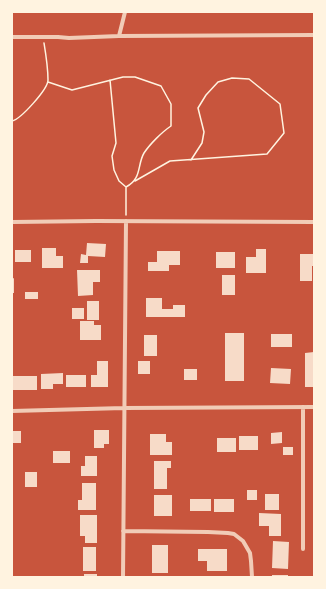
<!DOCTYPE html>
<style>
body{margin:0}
#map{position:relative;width:326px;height:589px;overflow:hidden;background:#c8553d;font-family:"Fira Sans",sans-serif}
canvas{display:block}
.frame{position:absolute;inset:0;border:13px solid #fff3e0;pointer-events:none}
</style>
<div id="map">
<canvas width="326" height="589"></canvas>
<div class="frame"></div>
</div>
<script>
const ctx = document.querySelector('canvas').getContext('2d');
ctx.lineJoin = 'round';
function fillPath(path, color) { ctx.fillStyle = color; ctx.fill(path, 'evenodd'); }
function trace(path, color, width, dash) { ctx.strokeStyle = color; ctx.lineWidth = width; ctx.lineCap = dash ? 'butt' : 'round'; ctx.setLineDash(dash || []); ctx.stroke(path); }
const building = new Path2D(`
 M87,243l19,1 -1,13 -17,-1v7h-8l1,-9 5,1z
 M42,248h14v8h7v12h-21z
 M256,249h10v24h-20v-16h10z
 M15,250h16v12h-16z
 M157,251h23v14h-11v6h-21v-9h9z
 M216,252h19v16h-19z
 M300,254h14v12h-2v15h-12z
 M77,270h23v12h-7v13l-15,1z
 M222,275h13v20h-13z
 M14,278v15h-2v-14z
 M25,292h13v7h-13z
 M146,298h16v11h11v-4h12v12h-39z
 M87,301h12v19h-12z
 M72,308h12v11h-12z
 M80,321h14v4h7v15h-21z
 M225,333h19v48h-19z
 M271,334h21v13h-21z
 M144,335h13v21h-13z
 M314,352v35h-9v-34z
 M97,361h11v26h-17v-12h6z
 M138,361h12v13h-12z
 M271,368l20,1 -1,15 -20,-1z
 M184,369h13v11h-13z
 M63,373v11h-10v5h-12v-15z
 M66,375h20v12h-20z
 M12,376h25v14h-25z
 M94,430h15v14h-5v4h-10z
 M12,431h9v12h-9z
 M282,432v11l-11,1v-11z
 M150,434h16v8h6v13h-22z
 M239,436h19v14h-19z
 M217,438h19v14h-19z
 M283,447h10v8h-10z
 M53,451h17v12h-17z
 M85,456h12v20h-16v-10h4z
 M154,461h17v7h-4v21h-13z
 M25,472h12v15h-12z
 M82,483h14v27h-18v-10h4z
 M247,490h10v10h-10z
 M265,494h14v16h-14z
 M154,495h18v21h-18z
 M190,499h21v12h-21z
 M214,499h20v13h-20z
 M259,513l22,1v22h-12v-10h-10z
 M80,515h17v28h-12v-7h-5z
 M273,541l16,1 -1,27 -16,-1z
 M152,545h16v28h-16z
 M83,547h13v24h-13z
 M198,549h29v22h-20v-10h-9z
 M84,574h13v3h-13z
 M272,575h16v2h-16z`);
const path = new Path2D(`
 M48,82l24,8 51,-13h12l26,9 10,18v22c-9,6 -21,18 -27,27 -7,12 -2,26 -18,34l-7,-6 -5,-11 -2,-14 4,-13 -6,-63
 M12,121c9,-2 36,-32 36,-41 0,-12 -2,-25 -4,-37
 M135,181l35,-20 97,-7 17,-21 -4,-29 -31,-25 -17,-1 -14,4 -12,13 -8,13 6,24 -2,11 -11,17
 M126,215v-28`);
const minor = new Path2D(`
 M119,36l6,-24
 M12,37h46l11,1 50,-2 195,-1
 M12,222l84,-1 218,1
 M303,407v142
 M12,411l112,-3 190,-1
 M123,531l85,1 20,1 6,1 9,7 7,12 1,8 1,16
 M123,577l3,-356`);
fillPath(building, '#f7dbc8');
trace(path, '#fff3e0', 1.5);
trace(minor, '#f1ccb7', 4);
</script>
